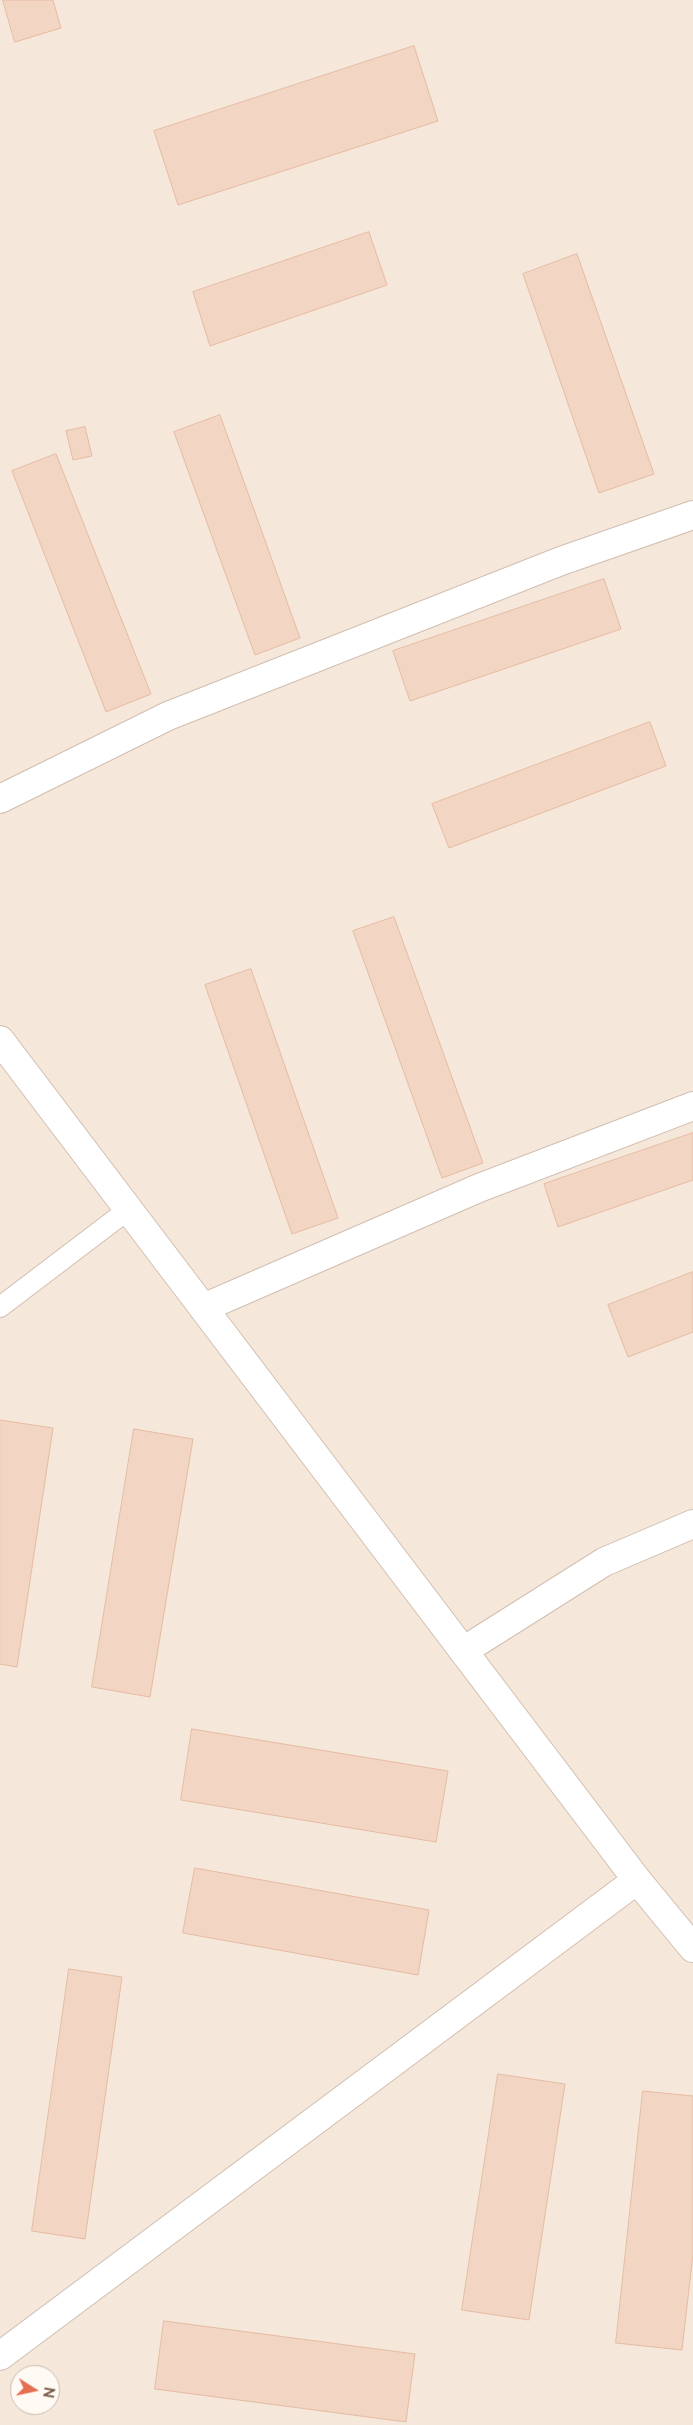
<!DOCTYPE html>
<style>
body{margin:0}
#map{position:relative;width:693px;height:2425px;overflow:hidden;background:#fdf6ec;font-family:Raleway,sans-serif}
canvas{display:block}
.north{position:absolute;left:10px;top:2365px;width:50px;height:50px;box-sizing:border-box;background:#fffaf3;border:1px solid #cabbb1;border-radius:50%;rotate:100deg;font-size:14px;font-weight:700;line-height:20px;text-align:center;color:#7a5c4d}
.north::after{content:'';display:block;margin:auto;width:18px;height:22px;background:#e76f51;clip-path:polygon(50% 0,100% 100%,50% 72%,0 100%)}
</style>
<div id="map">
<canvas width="693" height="2425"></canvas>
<div class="north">N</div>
</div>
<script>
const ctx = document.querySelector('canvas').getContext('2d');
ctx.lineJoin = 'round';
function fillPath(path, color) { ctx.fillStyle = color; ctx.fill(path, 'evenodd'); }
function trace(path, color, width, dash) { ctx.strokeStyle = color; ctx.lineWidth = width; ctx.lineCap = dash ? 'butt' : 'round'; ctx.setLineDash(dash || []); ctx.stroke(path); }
const residential = new Path2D(`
 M0,0h693v2425h-693zM20,2375h30v30h-30z`);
const building = new Path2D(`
 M3,0h50l8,28 -46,14z
 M414,46l24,75 -260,84 -24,-74z
 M369,232l18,53 -177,61 -17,-54z
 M577,254l77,220 -55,19 -76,-219z
 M220,415l80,223 -45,17 -81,-223z
 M85,427l7,29 -19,4 -7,-29z
 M56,454l95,240 -45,18 -94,-241z
 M604,579l17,50 -211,72 -17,-50z
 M650,722l16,44 -217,82 -17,-44z
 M394,917l89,246 -41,15 -89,-247z
 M251,969l87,249 -46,16 -87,-249z
 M693,1133v47l-135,47 -14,-43z
 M693,1272v60l-65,25 -20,-52z
 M0,1420l53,8 -36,239 -17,-3z
 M134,1429l59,10 -43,258 -58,-10z
 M192,1729l256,42 -12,71 -255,-42z
 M195,1868l234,42 -11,65 -235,-42z
 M69,1969l53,8 -37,262 -53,-8z
 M498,2074l67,10 -36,236 -67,-10z
 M643,2091l50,5v158l-11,96 -66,-7z
 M164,2321l251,33 -9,68 -251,-33z`);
const lane = new Path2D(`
 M0,1307l129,-98`);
const street = new Path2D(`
 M0,799l168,-83 393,-155 132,-46
 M0,1040l637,840
 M203,1308l276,-120 214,-82
 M463,1651l141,-89 89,-38
 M0,2356l637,-476 56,68`);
fillPath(residential, '#f5e8da');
fillPath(building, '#f3d5c3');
trace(building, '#e6bba3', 1);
trace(lane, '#d1beb0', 22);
trace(street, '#d1beb0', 30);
trace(lane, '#fff', 20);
trace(street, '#fff', 28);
</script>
